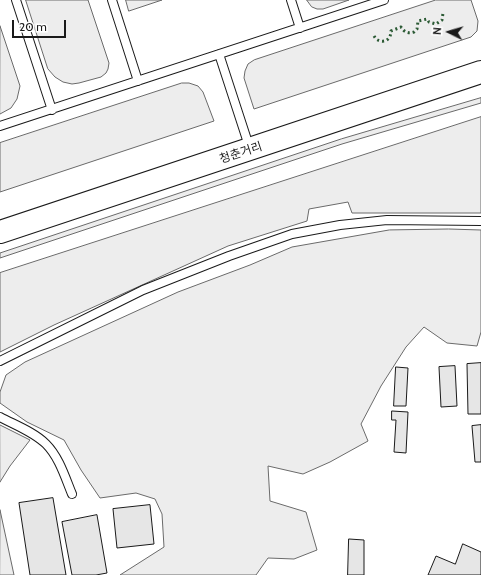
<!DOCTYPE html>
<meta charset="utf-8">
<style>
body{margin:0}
#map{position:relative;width:481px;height:575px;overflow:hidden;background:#fff;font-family:Cabin,sans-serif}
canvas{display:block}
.north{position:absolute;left:429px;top:12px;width:40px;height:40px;-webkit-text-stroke:3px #fff;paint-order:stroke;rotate:275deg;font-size:11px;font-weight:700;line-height:16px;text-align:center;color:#1a1a1a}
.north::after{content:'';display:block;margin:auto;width:14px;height:18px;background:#1a1a1a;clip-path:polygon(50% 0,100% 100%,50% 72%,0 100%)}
.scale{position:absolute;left:12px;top:20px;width:54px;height:18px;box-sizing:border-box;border:2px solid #1a1a1a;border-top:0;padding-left:5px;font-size:12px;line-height:14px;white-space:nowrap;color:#1a1a1a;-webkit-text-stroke:3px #fff;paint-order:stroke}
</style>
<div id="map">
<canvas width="481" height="575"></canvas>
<div class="north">N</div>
<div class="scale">20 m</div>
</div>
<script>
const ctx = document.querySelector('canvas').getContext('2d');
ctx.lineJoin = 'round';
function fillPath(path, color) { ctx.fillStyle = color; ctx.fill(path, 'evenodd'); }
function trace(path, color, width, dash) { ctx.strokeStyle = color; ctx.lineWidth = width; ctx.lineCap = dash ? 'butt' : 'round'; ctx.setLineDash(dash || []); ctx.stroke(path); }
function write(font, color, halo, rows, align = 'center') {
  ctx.font = font + ' Cabin,"Noto Sans KR",sans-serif'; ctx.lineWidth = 3; ctx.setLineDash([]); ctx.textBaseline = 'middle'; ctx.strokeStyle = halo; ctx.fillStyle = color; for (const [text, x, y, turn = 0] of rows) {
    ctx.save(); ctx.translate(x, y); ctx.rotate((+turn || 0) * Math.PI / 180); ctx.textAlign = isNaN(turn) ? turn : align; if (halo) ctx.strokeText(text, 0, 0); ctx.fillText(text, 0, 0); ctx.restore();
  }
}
const built = new Path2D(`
 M26,0h62l21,63 -1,6 -2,4 -5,4 -22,6 -7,1 -9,-2 -8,-5 -7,-8z
 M126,0h36l-33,11z
 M307,0h42l-26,9h-6l-5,-2z
 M436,0h35l7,21 -1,10 -6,6 -217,72 -10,-31 1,-7 3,-7 6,-4z
 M0,26l20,60 -3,13 -6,9 -11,6z
 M182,83h7l9,3 5,6 11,29 -214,71v-49z
 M481,98v5l-139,41 -342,114v-5l341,-114z
 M481,117v96h-129l-4,-11 -39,7 -2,12 -79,25 -174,79 -54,27v-79z
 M449,229l32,1v102l-4,14 -30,-3 -23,-16 -18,20 -25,39 -20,38 7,17 -38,21 -27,12 -35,-8 2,35 36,11 11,38 -23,9 -26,-1 -12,17h-136l44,-28 -2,-33 -7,-15 -19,-6 -36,5 -19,-28 -17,-30 -37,-18 -27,-19v-11l6,-17 19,-13 153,-70 72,-27 42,-18 97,-17z
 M0,425l30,15 -20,26 -10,16z
 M0,510l14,65h-14z`);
const building = new Path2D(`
 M481,363v51h-13l-1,-50z
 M455,366l2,40 -16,1 -2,-40z
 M396,367l12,1 -2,38h-12z
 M392,411l16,1 -2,41 -12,-1 2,-32h-4z
 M481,425v37h-6l-3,-36z
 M53,498l13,77h-36l-11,-72z
 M150,505l4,39 -37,4 -4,-39z
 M97,515l10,58 -11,2h-24l-10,-53z
 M349,539l15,1v35h-16z
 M463,544l18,8v23h-53l8,-19 19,8z`);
const lane = new Path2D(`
 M16,0l36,110
 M112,0l26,81
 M291,0l9,28
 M219,54l31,95
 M0,126l384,-126
 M0,361l143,-71 86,-34 63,-22 48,-9 47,-5 94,1
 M0,417c15,8 34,15 46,27 13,13 19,33 26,50`);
const primary = new Path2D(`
 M0,232l481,-160`);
const hedge = new Path2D(`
 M374,36l2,3c8,5 15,1 15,-8l10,-4c3,5 7,7 13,5l3,-3 1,-8 9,-2 2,3 7,2 6,-4 1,-7`);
const streetNames = [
 ["청춘거리",241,153,-18]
];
fillPath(built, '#ededed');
trace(built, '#6a6a6a', 1);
fillPath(building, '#e6e6e6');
trace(building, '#1a1a1a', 1);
trace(lane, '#1a1a1a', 10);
trace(primary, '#1a1a1a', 24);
trace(lane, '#fff', 8);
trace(primary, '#fff', 22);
trace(hedge, '#2b5a34', 3, [2, 3]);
write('12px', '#1a1a1a', '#fff', streetNames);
</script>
